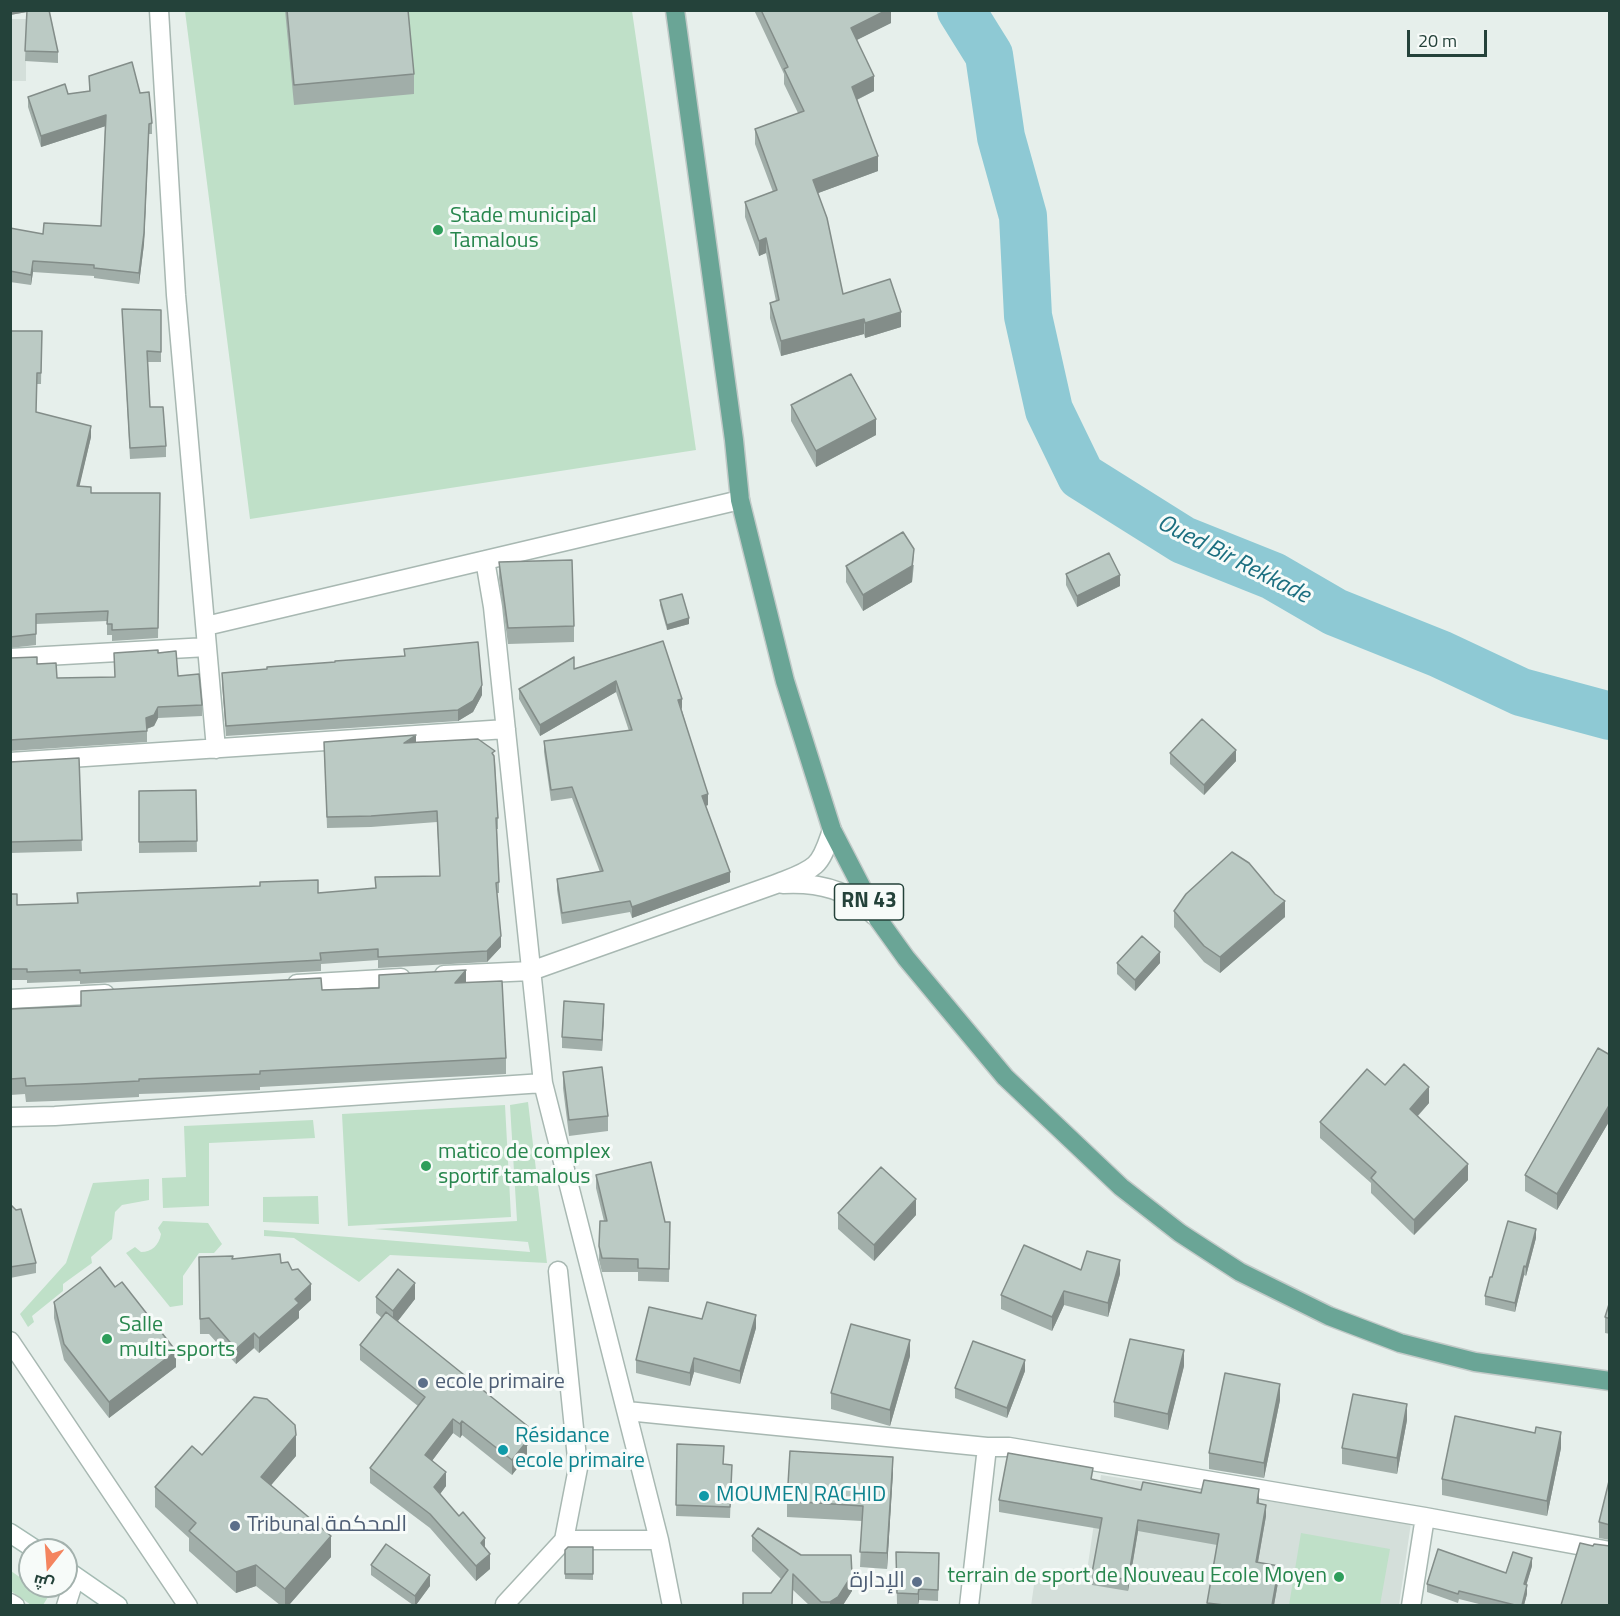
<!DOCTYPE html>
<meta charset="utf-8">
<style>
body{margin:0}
#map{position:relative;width:1620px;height:1616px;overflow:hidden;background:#e6efeb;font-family:"Titillium Web",Cairo,sans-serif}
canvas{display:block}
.frame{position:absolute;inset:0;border:12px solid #24423a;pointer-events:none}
.north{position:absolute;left:18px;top:1538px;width:60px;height:60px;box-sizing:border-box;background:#f7fbf9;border:2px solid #a3b1ad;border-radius:50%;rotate:197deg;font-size:16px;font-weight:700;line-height:24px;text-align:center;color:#24423a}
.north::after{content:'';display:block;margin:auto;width:21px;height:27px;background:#f4845f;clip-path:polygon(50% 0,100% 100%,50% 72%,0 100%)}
.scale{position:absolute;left:1407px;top:30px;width:80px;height:27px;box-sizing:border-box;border:3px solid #24423a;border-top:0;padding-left:8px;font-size:18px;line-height:21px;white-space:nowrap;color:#24423a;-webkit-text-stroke:4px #f7fbf9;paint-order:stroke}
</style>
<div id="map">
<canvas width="1620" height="1616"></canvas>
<div class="frame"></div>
<div class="north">ش</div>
<div class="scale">20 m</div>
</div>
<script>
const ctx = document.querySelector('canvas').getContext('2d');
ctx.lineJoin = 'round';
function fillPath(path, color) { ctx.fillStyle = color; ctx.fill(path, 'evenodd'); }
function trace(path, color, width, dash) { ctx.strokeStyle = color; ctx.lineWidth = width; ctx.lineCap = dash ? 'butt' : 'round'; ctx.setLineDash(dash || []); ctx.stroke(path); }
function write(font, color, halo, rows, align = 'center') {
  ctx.font = font + ' "Titillium Web",Cairo,sans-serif'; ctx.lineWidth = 6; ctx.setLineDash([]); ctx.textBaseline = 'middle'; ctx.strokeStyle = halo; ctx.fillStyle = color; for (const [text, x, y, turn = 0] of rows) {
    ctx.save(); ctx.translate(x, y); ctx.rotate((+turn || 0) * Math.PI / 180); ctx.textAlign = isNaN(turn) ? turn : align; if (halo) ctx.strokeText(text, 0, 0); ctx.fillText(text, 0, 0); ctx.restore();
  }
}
const built = new Path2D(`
 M11,19h15v62h-15z
 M1101,1475l310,48 -12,82 -368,1 4,-28 50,7z`);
const green = new Path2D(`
 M185,11h447l64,439 -446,69z
 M528,1102l19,161 -157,-8 -31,27 -65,-44 -30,-2v-6l266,22 -2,-10 -154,-13 143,-8 -7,-116z
 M505,1105l6,112 -163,9 -6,-112z
 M313,1120l2,18 -106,5v63l-46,2 -1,-30 24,-1 -2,-51z
 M149,1179v21l-27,5 -7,7 -3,27 -21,18 1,6 -29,21v7l-31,25 2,6 -6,5 -8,-13 46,-51 27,-80z
 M318,1196l1,28 -56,-2v-25z
 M163,1221l45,2 14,21 -8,9h-15l-16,23v29l-13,2 -44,-54 9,-6 6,5c11,0 18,-7 20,-18l-3,-6z
 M1301,1533l89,16 -10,56h-91z
 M11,1571l37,26 -5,8h-12l-20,-14z`);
const river = new Path2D(`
 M961,10l28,45 12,82 22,79 5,100 21,94 32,66 102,64 90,36 62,36 105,42 81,38 89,24`);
const minor = new Path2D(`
 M159,10l17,285 40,454
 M206,626l534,-126
 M10,658l197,-11
 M10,762l496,-33
 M783,884c36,-2 67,6 92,32
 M444,975l87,-4 245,-87c12,-5 29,-10 39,-19 9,-8 13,-24 17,-35
 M297,984l104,-6
 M10,999l95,-5
 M543,1083l116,457 13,66
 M10,1117l45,-1 488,-33 -50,-476 -8,-47
 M558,1271l20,197 -14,72
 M10,1341l178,265
 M627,1411l360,36h22l416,70 185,34
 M10,1603l5,3
 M505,1604l59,-64h95
 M66,1606l9,-29
 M969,1606l18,-159
 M1411,1606l14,-89`);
const secondary = new Path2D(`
 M10,1533l26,17
 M66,1570l52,36`);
const primary = new Path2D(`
 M675,10l59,430 6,60 45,181 47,149 46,89 28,39 99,119 116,110 59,46 60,39 89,44 71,27 75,19 135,19`);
const wall = new Path2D(`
 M10,10h39l9,42v11l-33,-2 2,-49 -17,3z
 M285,10h123l6,64v20l-120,11z
 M754,10h137v13l-35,17 18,51 -17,9 21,71 -60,22 25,101 58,33 -36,11 -1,-4 -83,22 -11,-38v-15l6,-2 -10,-48 -7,3 -14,-39v-15l28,-10 -18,-48v-15l43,-16 -14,-29v-10z
 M89,76l51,17 12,30v11h-3l-5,110 -5,40 -45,-6v-2l-61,-4 -2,13 -21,-3v-54l33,6 58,-8 4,-100 -64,21 -13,-40v-10l40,-3 21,-3z
 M122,309l39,1v52h-13l2,45 16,39v11l-36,2z
 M10,331h32l-1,53h-4l-1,28 55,25 -12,49 12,7h69l-2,145 -46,3v-6h-5v-14l-71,3v21l-26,3z
 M791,405l85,30 -60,32 -25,-46z
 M499,562l75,64v16l-66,2 -9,-66z
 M914,565l-2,17 -49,29 -17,-29v-16z
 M1066,574l54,12 -43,21 -11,-22z
 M660,600l29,24 -22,6 -7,-25z
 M663,641l45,164 -2,1 24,76 -98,36 -2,-6 -68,12 -5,-34v-11l43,-7 -28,-74 -21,3 -7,-49v-11l85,-10 -13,-39 -76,44 -21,-37v-10l55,-20z
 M404,649l78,46 -9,17 -15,9 -232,15 -4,-53v-10l182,-17z
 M114,653h44l44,52v11l-44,2 -4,8 -7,3v13l-137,9v-93l27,6 20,14 58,-1z
 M324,742h92l79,20 3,56v11h-1l2,53v11h-2l4,54 -14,15 -109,6v-8l-57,4v7l-241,13v-3l-53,2v-3h-17v-86l7,11 301,-12 57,-5 65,-12 -3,-54 -66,5 -44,1z
 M1170,753l66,8 -32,34 -34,-31z
 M79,758l3,93 -72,2v-91z
 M196,790l1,62 -58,1v-62z
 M1174,911l111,6 -65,56 -16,-11 -30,-35z
 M1117,963h43l-25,28 -18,-17z
 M466,982l40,76v16l-246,13v3l-121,4v3l-58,3 -55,2 -1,-8 -15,1v-86l71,-3v-15l241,-1z
 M604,1014l-2,37 -40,-3v-11z
 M1610,1055v65l-53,90 -32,-19v-16z
 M563,1072l45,44v15l-39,5 -6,-48z
 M1385,1085l44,18 -11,13 50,64 -54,55 -43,-42v-10l-51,-45v-16z
 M596,1175l69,47h5l-1,60 -31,-1v-9h-36l-3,-12 1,-39h4l-8,-33z
 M10,1204l26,59v10l-26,5z
 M838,1213l78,2 -42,46 -36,-32z
 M1536,1238l-10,38 -2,-1 -9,37 -30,-7v-9l7,-19z
 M199,1257l82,6 30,37 -12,11v7l-40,35 -5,-5 -18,16 -27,-30h-9z
 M1081,1270l39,4 -12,43 -44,-12 -12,26 -51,-22v-14z
 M376,1297l39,2 -17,22 132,121 -3,4v10l-15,19 -50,-40 -2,3 -7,-5 -21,28 14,25 -6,8 45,55 5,20 -14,12 -46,-53 -60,-45v-15l48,-62 -58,-46v-15l22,-27 -6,-5z
 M1610,1301v33l-5,-1v-16z
 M54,1302l122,65 -67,51 -45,-58 -10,-42z
 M702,1319l54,9 -16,56 -46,-12 -4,14 -54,-13v-13z
 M910,1356l-20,70 -59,-17v-16z
 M1184,1366l-16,64 -54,-13v-15z
 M1025,1371l-18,47 -52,-20v-10z
 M1280,1400l-16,78 -55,-9v-16z
 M1407,1420l-10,54 -55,-10v-16z
 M677,1444l47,20 8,1 -2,53 -54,-2z
 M1561,1448l-14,68 -105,-21v-16z
 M296,1456l-25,29 60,72 -42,48h-9l-24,-19 -20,7 -47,-42v-13l-34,-31v-20z
 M893,1472l-6,97 -27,-2 2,-46 -75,-4v-16z
 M1610,1477v63l-11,-2v-16z
 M1093,1480l48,10 60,3 58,8v2l7,13 -8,46 21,15 -5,28h-67l10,-60 -79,-14 -10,60 -36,-6v-12l8,-44 -101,-17v-12z
 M752,1536l100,55 -9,14h-34l-16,-15 -22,3 10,-14 -29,-28z
 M593,1547v33l-28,-1v-29z
 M896,1552l43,1 -1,48 -19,-1 -1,5 -21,-1z
 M371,1565l59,21 -14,19h-3l-42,-30z
 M1532,1566l-6,19 1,9 -3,11h-41l-24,-6 -1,4 -31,-11v-8l79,-11z`);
const shadedWall = new Path2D(`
 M10,10h17v2l-17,3z
 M887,10h4v13l-40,20v-15z
 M874,76v15l-22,11v-15z
 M106,115v11l-65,21v-11z
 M149,124l-5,120 -5,40v-11z
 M878,156v15l-65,24v-15z
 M766,238v15l-7,3v-15z
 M33,261v11l-2,13v-10z
 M901,312v15l-36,11v-15z
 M864,319v15l-83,22v-15z
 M876,419v16l-60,32v-16z
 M91,426v11l-14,60v-11z
 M914,549l-2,33 -49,29v-16z
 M1120,575v11l-43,21v-11z
 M689,618v6l-22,6v-5z
 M616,681v11l-76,44v-11z
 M482,685v10l-9,17 -15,9v-11z
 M682,699v11l-4,-10z
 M158,707v11l-4,8 -8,3v-11z
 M416,735v11l-12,-3z
 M1236,750v11l-32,34v-10z
 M708,794v11l-6,2v-11z
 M730,872v10l-98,36v-11z
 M1285,901v16l-65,56v-16z
 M501,936v11l-14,15v-11z
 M1160,952v11l-25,28v-11z
 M466,970v16l-11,-3z
 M604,1004v10l-2,37v-11z
 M1429,1087v16l-19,21v-15z
 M1610,1104v16l-53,90v-16z
 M1468,1164v16l-54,55v-15z
 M916,1199v16l-42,46v-16z
 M1536,1229v9l-10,38v-9z
 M1120,1260v14l-12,43v-14z
 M1524,1266v9l-9,37v-9z
 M415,1283v16l-22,28v-16z
 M311,1284v16l-12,11v7l-40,35v-15l36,-39z
 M1064,1291v14l-12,26v-14z
 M756,1315v13l-16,56v-13z
 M254,1333v15l-18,16v-15z
 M910,1340v16l-20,70v-16z
 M1184,1350v16l-16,64v-16z
 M176,1351v16l-67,51v-16z
 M694,1358v14l-4,14v-13z
 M1025,1360v11l-18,47v-10z
 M1280,1384v16l-16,78v-15z
 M1407,1404v16l-10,54v-16z
 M453,1419v14l-28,37v-15z
 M462,1421v14l-2,3v-14z
 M530,1428v14l-3,4v10l-15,19v-15l11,-22z
 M1561,1432v16l-14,68v-15z
 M296,1435v21l-35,41v-20z
 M893,1457v15l-6,97v-16z
 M446,1472v14l-12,16v-15z
 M1259,1489v12l-2,13v-11z
 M1266,1505v11l-10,57v-11z
 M1138,1520v11l-10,60v-11z
 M331,1536v21l-42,48h-4v-16z
 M485,1538v15l-4,-10z
 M490,1554v15l-14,12v-15z
 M1532,1558v8l-8,27v-9z
 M256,1565v21l-20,7v-21z
 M1279,1566v11l-5,28h-2z
 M430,1575v11l-14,19h-1v-9z
 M852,1575v16l-9,14h-13v-3z
 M1527,1585v9l-3,11h-2z
 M919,1589v11l-1,5v-11z`);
const building = new Path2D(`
 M27,10h22l9,42 -33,-1z
 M287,10h121l6,64 -120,11z
 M761,10h126l-36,18 23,48 -22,11 26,69 -65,24 14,38 16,76 47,-15 11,33 -36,11 -1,-4 -83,22 -11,-38 9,-3 -13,-62 -7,3 -14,-39 32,-12 -22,-61 49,-18 -20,-42 4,-2z
 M132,62l8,31 9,-1 3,31 -3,1 -5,109 -5,40 -45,-5v-3l-61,-4 -2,14 -21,-4v-43l33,6 1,-11 57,3 5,-111 -65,21 -13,-39 37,-13 3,10 22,-3 -1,-15z
 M122,309l39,1v42l-14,-1 3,56h13l3,39 -36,2z
 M10,331h32l-1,42h-4l-1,39 55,14 -14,60 14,1v6h69l-2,135 -46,2v-6h-5l1,-13 -72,3v20l-26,3z
 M851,374l25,45 -60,32 -25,-46z
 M903,532l11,17 -2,17 -49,29 -17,-29z
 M1109,553l11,22 -43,21 -11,-22z
 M572,560l2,66 -66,2 -9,-66z
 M682,594l7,24 -22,7 -7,-25z
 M663,641l19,58 -4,1 30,94 -6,2 28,76 -98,35 -2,-6 -68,12 -5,-34 46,-8 -31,-84 -21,3 -7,-49 88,-11 -16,-49 -76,44 -21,-36 55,-32v12z
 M478,642l4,43 -9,16 -15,9 -232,16 -4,-53 45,-4v-2l68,-5v-1l70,-5 -1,-7z
 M158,650v3l18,-2 2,25 21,-2 3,31 -44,2 -4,8 -8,3 1,13 -137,9v-82l27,-1v7l19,-1 1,15 58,-1 -1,-24z
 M1202,719l34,31 -32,35 -34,-32z
 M416,735l-12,8 74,-4 17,12 -3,2 2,3 4,62h-2l3,64 -3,1 5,53 -14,15 -109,6v-8l-58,4 1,7 -241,13v-3l-53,2v-3h-17v-75h7v11l61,-2 -1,-10 183,-7v-4l58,-2v13l58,-5 -1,-11 65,-1 -3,-65 -66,5 -44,1 -3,-75z
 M79,758l3,82 -72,2v-80z
 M196,790l1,51 -58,1v-51z
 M1232,852l17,11 26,31 10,7 -65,56 -16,-11 -30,-35 12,-17z
 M1142,936l18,16 -25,28 -18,-17z
 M466,970l-11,13 47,-2 4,77 -246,13v3l-121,5v2l-58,3 -55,2 -1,-8 -15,1v-70l71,-3v-15l240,-13 1,12 57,-2v-13z
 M564,1001l40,3 -2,36 -40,-3z
 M1598,1048l12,7v49l-53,90 -32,-19z
 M1404,1064l25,23 -19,22 58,55 -54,56 -43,-42 5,-6 -56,-50 47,-53 18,16z
 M602,1067l6,49 -39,4 -6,-48z
 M651,1162l14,60h5l-1,47 -31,-1v-9l-36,-1 -3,-12 1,-25h7l-11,-46z
 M881,1167l35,32 -42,46 -36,-32z
 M10,1204l6,6 5,-1 15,54 -26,4z
 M1508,1221l28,8 -10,38 -2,-1 -9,37 -30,-7 5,-19h2z
 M1024,1245l57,25 6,-19 33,9 -12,43 -44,-12 -12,26 -51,-22z
 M280,1254l1,9 7,-1 4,8 6,-1 13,15 -16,15 4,4 -40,35 -5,-5 -18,16 -27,-31 -9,1 -1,-62 34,-1 -1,3z
 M100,1267l15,20 7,-5 54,69 -67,51 -45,-58 -10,-42z
 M398,1269l17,14 -22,28 -17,-14z
 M1610,1301v18l-5,-2z
 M707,1302l49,13 -16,56 -46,-13 -4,15 -54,-13 13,-53 53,12z
 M386,1312l144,116 -7,10 4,3 -15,19 -50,-39 -2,3 -7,-5 -28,36 21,17 -12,15 25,29 4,-4 22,26 -4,5 9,11 -14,12 -46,-52 -60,-46 55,-71 -65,-52z
 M851,1324l59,16 -20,70 -59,-17z
 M1130,1339l54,11 -16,64 -54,-12z
 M973,1341l52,19 -18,48 -52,-20z
 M1225,1373l55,11 -16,79 -55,-10z
 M1353,1394l54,10 -10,54 -55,-10z
 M254,1397l13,2 28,26 1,10 -35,42 70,59 -46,53 -29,-24 -20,7 -47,-41 7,-8 -41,-36 37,-41 10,9z
 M1455,1416l80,17 1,-6 25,5 -14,69 -105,-22z
 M677,1444l47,2 -1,18 9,1 -2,42 -54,-2z
 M790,1451l103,6 -6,96 -27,-1 3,-46 -76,-5z
 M1008,1453l85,15 -2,11 50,11 2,-8 58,11 3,-13 55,9 -2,14 9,2 -10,57 23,4 -7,39h-48l-17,-2 12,-69 -81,-14 -10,60 -36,-7 10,-55 -103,-18z
 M1610,1477v48l-11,-3z
 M758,1528l43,27h50l1,20 -14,22 -8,5h-9l-28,-28 -1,31h-49v-12h28l17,-23 -36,-34z
 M1580,1543l13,3 1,-2 16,2v59h-49z
 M386,1544l44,31 -15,21 -44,-31z
 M568,1547h25v27h-28v-24z
 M1438,1549l68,24 7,-21 19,6 -8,26 3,1 -5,20h-7l-56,-14 -1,3 -31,-10z
 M896,1552l43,1 -1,37 -19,-1 -1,5 -21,-1z`);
const markers = [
 [438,230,6,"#2e9e5b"],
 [426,1166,6,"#2e9e5b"],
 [107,1339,6,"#2e9e5b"],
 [423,1383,6,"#5c6f8a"],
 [503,1450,6,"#0f9aa8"],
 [704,1496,6,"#0f9aa8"],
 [235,1526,6,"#5c6f8a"],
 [1339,1577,6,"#2e9e5b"],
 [917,1582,6,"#5c6f8a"]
];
const shields = [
 [869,902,69]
];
const shieldNames = [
 ["RN 43",869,902]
];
const leisureNames = [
 ["Stade municipal",450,217],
 ["Tamalous",450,242],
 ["matico de complex",438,1153],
 ["sportif tamalous",438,1178],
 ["Salle",119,1326],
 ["multi-sports",119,1351],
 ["terrain de sport de Nouveau Ecole Moyen",1327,1577,"right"]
];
const serviceNames = [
 ["ecole primaire",435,1383],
 ["Tribunal المحكمة",247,1526],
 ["الإدارة",905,1582,"right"]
];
const cultureNames = [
 ["Résidance",515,1437],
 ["ecole primaire",515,1462],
 ["MOUMEN RACHID",716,1496]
];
const waterNames = [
 ["Oued Bir Rekkade",1233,560,27]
];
fillPath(built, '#d4dfda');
fillPath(green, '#bfe0c8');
trace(river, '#8ec9d4', 48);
trace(minor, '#a8b8b2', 21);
trace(secondary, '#a4bbb3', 21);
trace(primary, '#c2cac8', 21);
trace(minor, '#fff', 18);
trace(secondary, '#fff', 18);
trace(primary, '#6aa596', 18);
fillPath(wall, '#a1aea9');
fillPath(shadedWall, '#838d89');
fillPath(building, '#bbcac4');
trace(building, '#838d89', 1.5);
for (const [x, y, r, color] of markers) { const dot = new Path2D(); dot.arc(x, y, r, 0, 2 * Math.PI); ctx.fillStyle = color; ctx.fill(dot); trace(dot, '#f7fbf9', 2); }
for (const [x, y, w] of shields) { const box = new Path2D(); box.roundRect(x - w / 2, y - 18, w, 36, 4.5); ctx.fillStyle = '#f7fbf9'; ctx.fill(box); trace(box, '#24423a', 1.5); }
write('bold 21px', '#24423a', null, shieldNames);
write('22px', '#27864d', '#f7fbf9', leisureNames, 'left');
write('22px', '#4e5e75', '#f7fbf9', serviceNames, 'left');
write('22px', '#0d838f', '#f7fbf9', cultureNames, 'left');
write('italic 24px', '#1c6f80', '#f7fbf9', waterNames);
</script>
